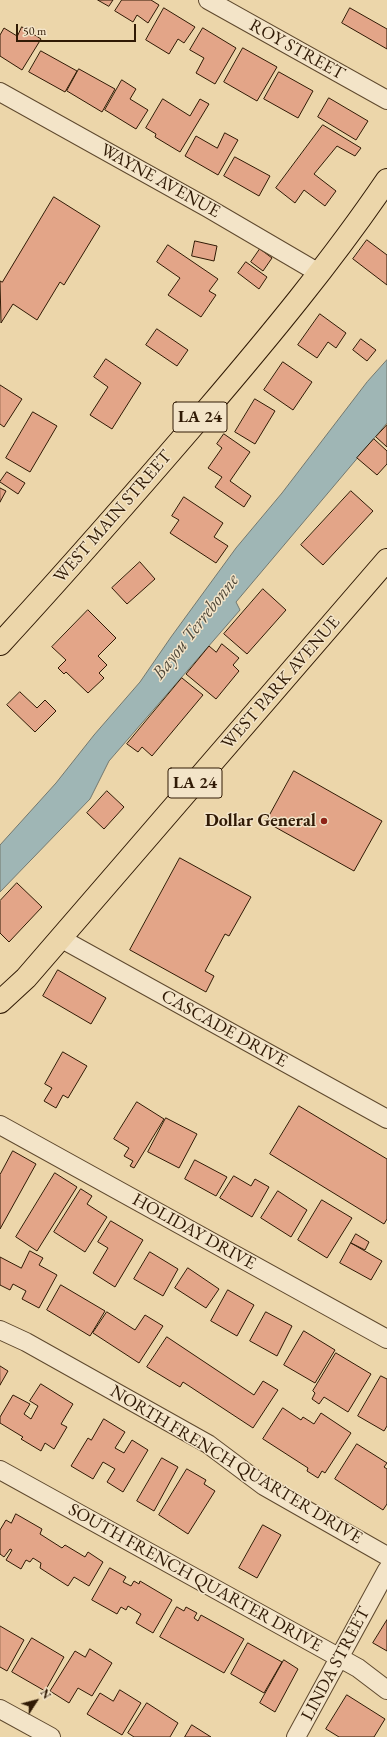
<!DOCTYPE html>
<style>
body{margin:0}
#map{position:relative;width:387px;height:1737px;overflow:hidden;background:#ecd6aa;font-family:"EB Garamond",serif}
canvas{display:block}
.north{position:absolute;left:16px;top:1681px;width:40px;height:40px;-webkit-text-stroke:3px #f3e4c8;paint-order:stroke;rotate:54deg;font-size:11px;font-weight:700;line-height:16px;text-align:center;color:#301a05}
.north::after{content:'';display:block;margin:auto;width:14px;height:18px;background:#301a05;clip-path:polygon(50% 0,100% 100%,50% 72%,0 100%)}
.scale{position:absolute;left:16px;top:24px;width:120px;height:18px;box-sizing:border-box;border:2px solid #301a05;border-top:0;padding-left:5px;font-size:12px;line-height:14px;white-space:nowrap;color:#301a05;-webkit-text-stroke:3px #f3e4c8;paint-order:stroke}
</style>
<div id="map">
<canvas width="387" height="1737"></canvas>
<div class="north">N</div>
<div class="scale">50 m</div>
</div>
<script>
const ctx = document.querySelector('canvas').getContext('2d');
ctx.lineJoin = 'round';
function fillPath(path, color) { ctx.fillStyle = color; ctx.fill(path, 'evenodd'); }
function trace(path, color, width, dash) { ctx.strokeStyle = color; ctx.lineWidth = width; ctx.lineCap = dash ? 'butt' : 'round'; ctx.setLineDash(dash || []); ctx.stroke(path); }
function write(font, color, halo, rows, align = 'center') {
  ctx.font = font + ' "EB Garamond",serif'; ctx.lineWidth = 3; ctx.setLineDash([]); ctx.textBaseline = 'middle'; ctx.strokeStyle = halo; ctx.fillStyle = color; for (const [text, x, y, turn = 0] of rows) {
    ctx.save(); ctx.translate(x, y); ctx.rotate((+turn || 0) * Math.PI / 180); ctx.textAlign = isNaN(turn) ? turn : align; if (halo) ctx.strokeText(text, 0, 0); ctx.fillText(text, 0, 0); ctx.restore();
  }
}
const water = new Path2D(`
 M387,360v63l-151,179 4,8 -131,151 -19,38 -90,93v-47l56,-62 38,-48 46,-53 31,-45 65,-89 46,-55 85,-111z`);
const building = new Path2D(`
 M98,0h15l-4,6z
 M122,0h29l8,5 -11,18 -11,-8 -4,7 -18,-11z
 M164,8l31,19 -11,16 -6,-4 -9,15 -23,-14z
 M350,8l37,21v20l-45,-26z
 M22,27l19,12 -19,31 -22,-14v-21l4,-7 13,8z
 M203,28l33,20 -21,36 -19,-11 8,-15 -14,-8z
 M243,48l34,19 -20,34 -33,-19z
 M41,51l36,20 -12,21 -36,-20z
 M79,69l36,20 -13,23 -35,-21z
 M279,72l34,19 -15,27 -34,-19z
 M122,80l14,9 -6,10 18,11 -12,19 -31,-19z
 M329,98l39,23 -12,19 -38,-23z
 M163,99l27,17 10,-17 9,5 -29,48 -25,-15 1,-3 -10,-6z
 M323,125l38,23 -6,8 -18,-10 -23,28 22,17 -11,15 -21,-16 -9,13 -19,-15z
 M225,133l13,7 -20,35 -33,-19 11,-20 21,12z
 M235,157l35,19 -11,20 -35,-20z
 M54,197l46,29 -36,59 -4,-3 -23,38 -24,-16 -12,19 -1,-42 2,1z
 M367,240l20,15v30l-34,-26z
 M195,241l22,5 -3,15 -22,-5z
 M168,245l50,34 -9,12 7,4 -15,22 -33,-22 12,-17 -23,-16z
 M260,249l12,9 -9,13 -12,-9z
 M246,262l21,15 -8,12 -21,-16z
 M320,314l26,19 -10,15 -8,-6 -11,16 -19,-13z
 M157,329l31,21 -11,16 -31,-21z
 M361,339l15,11 -9,11 -14,-11z
 M106,359l35,24 -29,46 -22,-14 18,-28 -14,-10z
 M283,362l29,20 -19,28 -29,-20z
 M0,385l22,14 -18,28 -4,-3z
 M255,399l20,12 -20,33 -20,-12z
 M33,412l24,14 -27,46 -24,-14z
 M387,425v22l-11,-10z
 M224,434l26,18 -20,29 21,15 -7,11 -29,-20 7,-10 -14,-9 14,-20 -5,-4z
 M374,439l13,12v13l-10,11 -20,-17z
 M7,472l18,11 -7,11 -18,-12z
 M0,488l6,3 -6,11z
 M351,491l22,20 -50,54 -22,-20z
 M184,497l39,26 -9,14 14,9 -12,17 -46,-30 9,-13 -7,-4z
 M140,562l15,17 -28,25 -15,-16z
 M263,589l23,21 -39,44 -23,-20z
 M88,610l28,28 -18,18 9,9 -8,8 5,5 -16,15 -22,-21 -2,2 -6,-6 8,-8 -14,-13z
 M222,644l17,14 -6,7 6,6 -23,28 -30,-25 23,-28 7,6z
 M182,678l21,17 -51,61 -10,-9 -4,5 -11,-8z
 M20,692l17,16 8,-8 11,11 -21,21 -28,-27z
 M294,771l88,50 -28,50 -88,-49z
 M107,791l17,16 -20,22 -17,-16z
 M180,858l71,39 -22,39 -4,-2 -20,37 9,5 -8,16 -76,-42z
 M17,883l25,24 -33,35 -9,-9v-32z
 M58,970l48,28 -15,26 -48,-28z
 M63,1052l24,14 -19,32 -5,-3 -7,13 -12,-7 8,-13 -7,-4z
 M137,1102l27,17 -30,49 -4,-2 3,-5 -9,-5 5,-8 -15,-9z
 M299,1106l88,53v60l-3,5 -114,-70z
 M166,1118l31,16 -18,34 -31,-16z
 M13,1151l23,13 -36,65v-54z
 M195,1160l32,17 -11,19 -31,-17z
 M55,1173l22,14 -40,64 -21,-14z
 M234,1176l17,10 4,-7 14,8 -17,30 -32,-19z
 M81,1189l11,7 -5,8 20,13 -22,35 -31,-20z
 M278,1191l29,19 -16,27 -30,-19z
 M322,1200l30,18 -25,40 -29,-18z
 M111,1221l32,19 -28,47 -22,-14 15,-25 -10,-6z
 M356,1234l13,8 -4,8 -14,-7z
 M351,1243l31,18 -11,19 -31,-17z
 M30,1251l13,7 -4,7 18,10 -18,33 -17,-9 4,-8 -13,-7 -3,6 -10,-5v-28l21,11z
 M150,1252l28,17 -15,27 -29,-17z
 M188,1268l31,21 -13,19 -31,-20z
 M61,1285l44,26 -15,25 -43,-26z
 M228,1290l26,15 -17,31 -26,-15z
 M107,1312l28,18 10,-15 18,11 -24,37 -46,-30z
 M266,1312l26,14 -15,30 -27,-15z
 M304,1331l31,19 -20,33 -31,-18z
 M167,1337l87,58 9,-14 15,9 -25,38 -70,-46 -3,5 -33,-20z
 M336,1353l35,21 -23,38 -24,-15 -5,7 -7,-5 3,-6 -2,-2z
 M0,1366l8,5 -8,14z
 M381,1376l6,3v47l-3,5 -26,-15z
 M41,1384l32,20 -12,20 6,3 -13,22 -9,-6 -4,8 -20,-12 2,-2 -23,-14v-6l13,-22 17,9 -6,10 7,5 7,-13 -8,-5z
 M283,1408l18,12 2,-3 11,7 7,-11 30,20 -26,40 -3,-2 -4,7 -11,-7 1,-3 -45,-29z
 M104,1419l21,13 -10,16 9,5 8,-13 16,10 -25,42 -16,-10 8,-13 -12,-7 -10,17 -22,-13 17,-28 3,2z
 M357,1444l30,19 -3,4 3,2v35l-4,6 -48,-31z
 M162,1458l16,9 -24,44 -17,-10z
 M187,1469l19,11 -2,4 11,7 -27,43 -29,-19z
 M16,1514l26,15 -2,5 22,14 3,-3 20,12 3,-5 15,10 -14,24 -15,-9 -6,9 -28,-18 1,-5 -8,-5 -3,4 -4,-2 -5,9 -15,-9 6,-10 -2,-1 -6,8 -4,-3v-24l6,-10 5,3z
 M263,1525l18,10 -24,43 -18,-10z
 M110,1568l16,9 -3,5 8,4 3,-5 5,3 1,-3 32,19 -19,33 -17,-10 5,-9 -13,-8 -2,4 -5,-3 -4,7 -25,-14z
 M177,1607l7,4 2,-4 11,6 -3,5 4,3 3,-6 43,24 -20,34 -64,-36z
 M387,1620v31l-14,-8z
 M0,1626l24,14 -17,31 -7,-4z
 M32,1638l32,19 -19,34 -33,-19z
 M248,1643l34,19 -18,31 -33,-19z
 M90,1649l22,14 -20,33 -14,-8 -9,15 -19,-12 25,-40 10,6z
 M284,1660l14,9 -23,43 -15,-9z
 M120,1690l21,13 -19,32 -35,-21 13,-21 13,8z
 M347,1695l38,24 -11,18h-35l-13,-8z
 M147,1703l31,20 -8,14h-36l-6,-4z
 M192,1725l19,12h-26z`);
const minor = new Path2D(`
 M208,0l179,100
 M0,92l208,116 111,65
 M60,938l327,181
 M0,1125l387,214
 M0,1330l26,12 182,102 56,42 123,70
 M0,1470l358,198 29,22
 M0,1709l51,28
 M296,1737l91,-167`);
const primary = new Path2D(`
 M0,644c70,-76 138,-154 205,-232 64,-75 127,-151 182,-232
 M0,1002l26,-24 96,-111 265,-307`);
const markers = [
 [324,821,4,"#8f2418"]
];
const shields = [
 [200,417,54],
 [195,783,54]
];
const shieldNames = [
 ["LA 24",200,417],
 ["LA 24",195,783]
];
const streetNames = [
 ["ROY STREET",297,50,29],
 ["WAYNE AVENUE",160,181,29],
 ["WEST MAIN STREET",113,517,-49],
 ["WEST PARK AVENUE",281,683,-49],
 ["CASCADE DRIVE",224,1029,29],
 ["HOLIDAY DRIVE",194,1232,29],
 ["NORTH FRENCH QUARTER DRIVE",236,1465,31],
 ["SOUTH FRENCH QUARTER DRIVE",195,1578,29],
 ["LINDA STREET",336,1664,-62]
];
const poiNames = [
 ["Dollar General",316,821]
];
const waterNames = [
 ["Bayou Terrebonne",196,627,-52]
];
fillPath(water, '#9fb6b5');
trace(water, '#73786f', 1);
fillPath(building, '#e3a588');
trace(building, '#301a05', 1);
trace(minor, '#5f492e', 20);
trace(primary, '#301a05', 24);
trace(minor, '#f3e4c8', 18);
trace(primary, '#ecd6aa', 22);
for (const [x, y, r, color] of markers) { const dot = new Path2D(); dot.arc(x, y, r, 0, 2 * Math.PI); ctx.fillStyle = color; ctx.fill(dot); trace(dot, '#f3e4c8', 1.5); }
for (const [x, y, w] of shields) { const box = new Path2D(); box.roundRect(x - w / 2, y - 15, w, 30, 3); ctx.fillStyle = '#f3e4c8'; ctx.fill(box); trace(box, '#301a05', 1); }
write('bold 17px', '#301a05', null, shieldNames);
write('18px', '#301a05', '#f3e4c8', streetNames);
write('bold 18px', '#301a05', '#f3e4c8', poiNames, 'right');
write('italic 19px', '#51493a', '#f3e4c8', waterNames);
</script>
